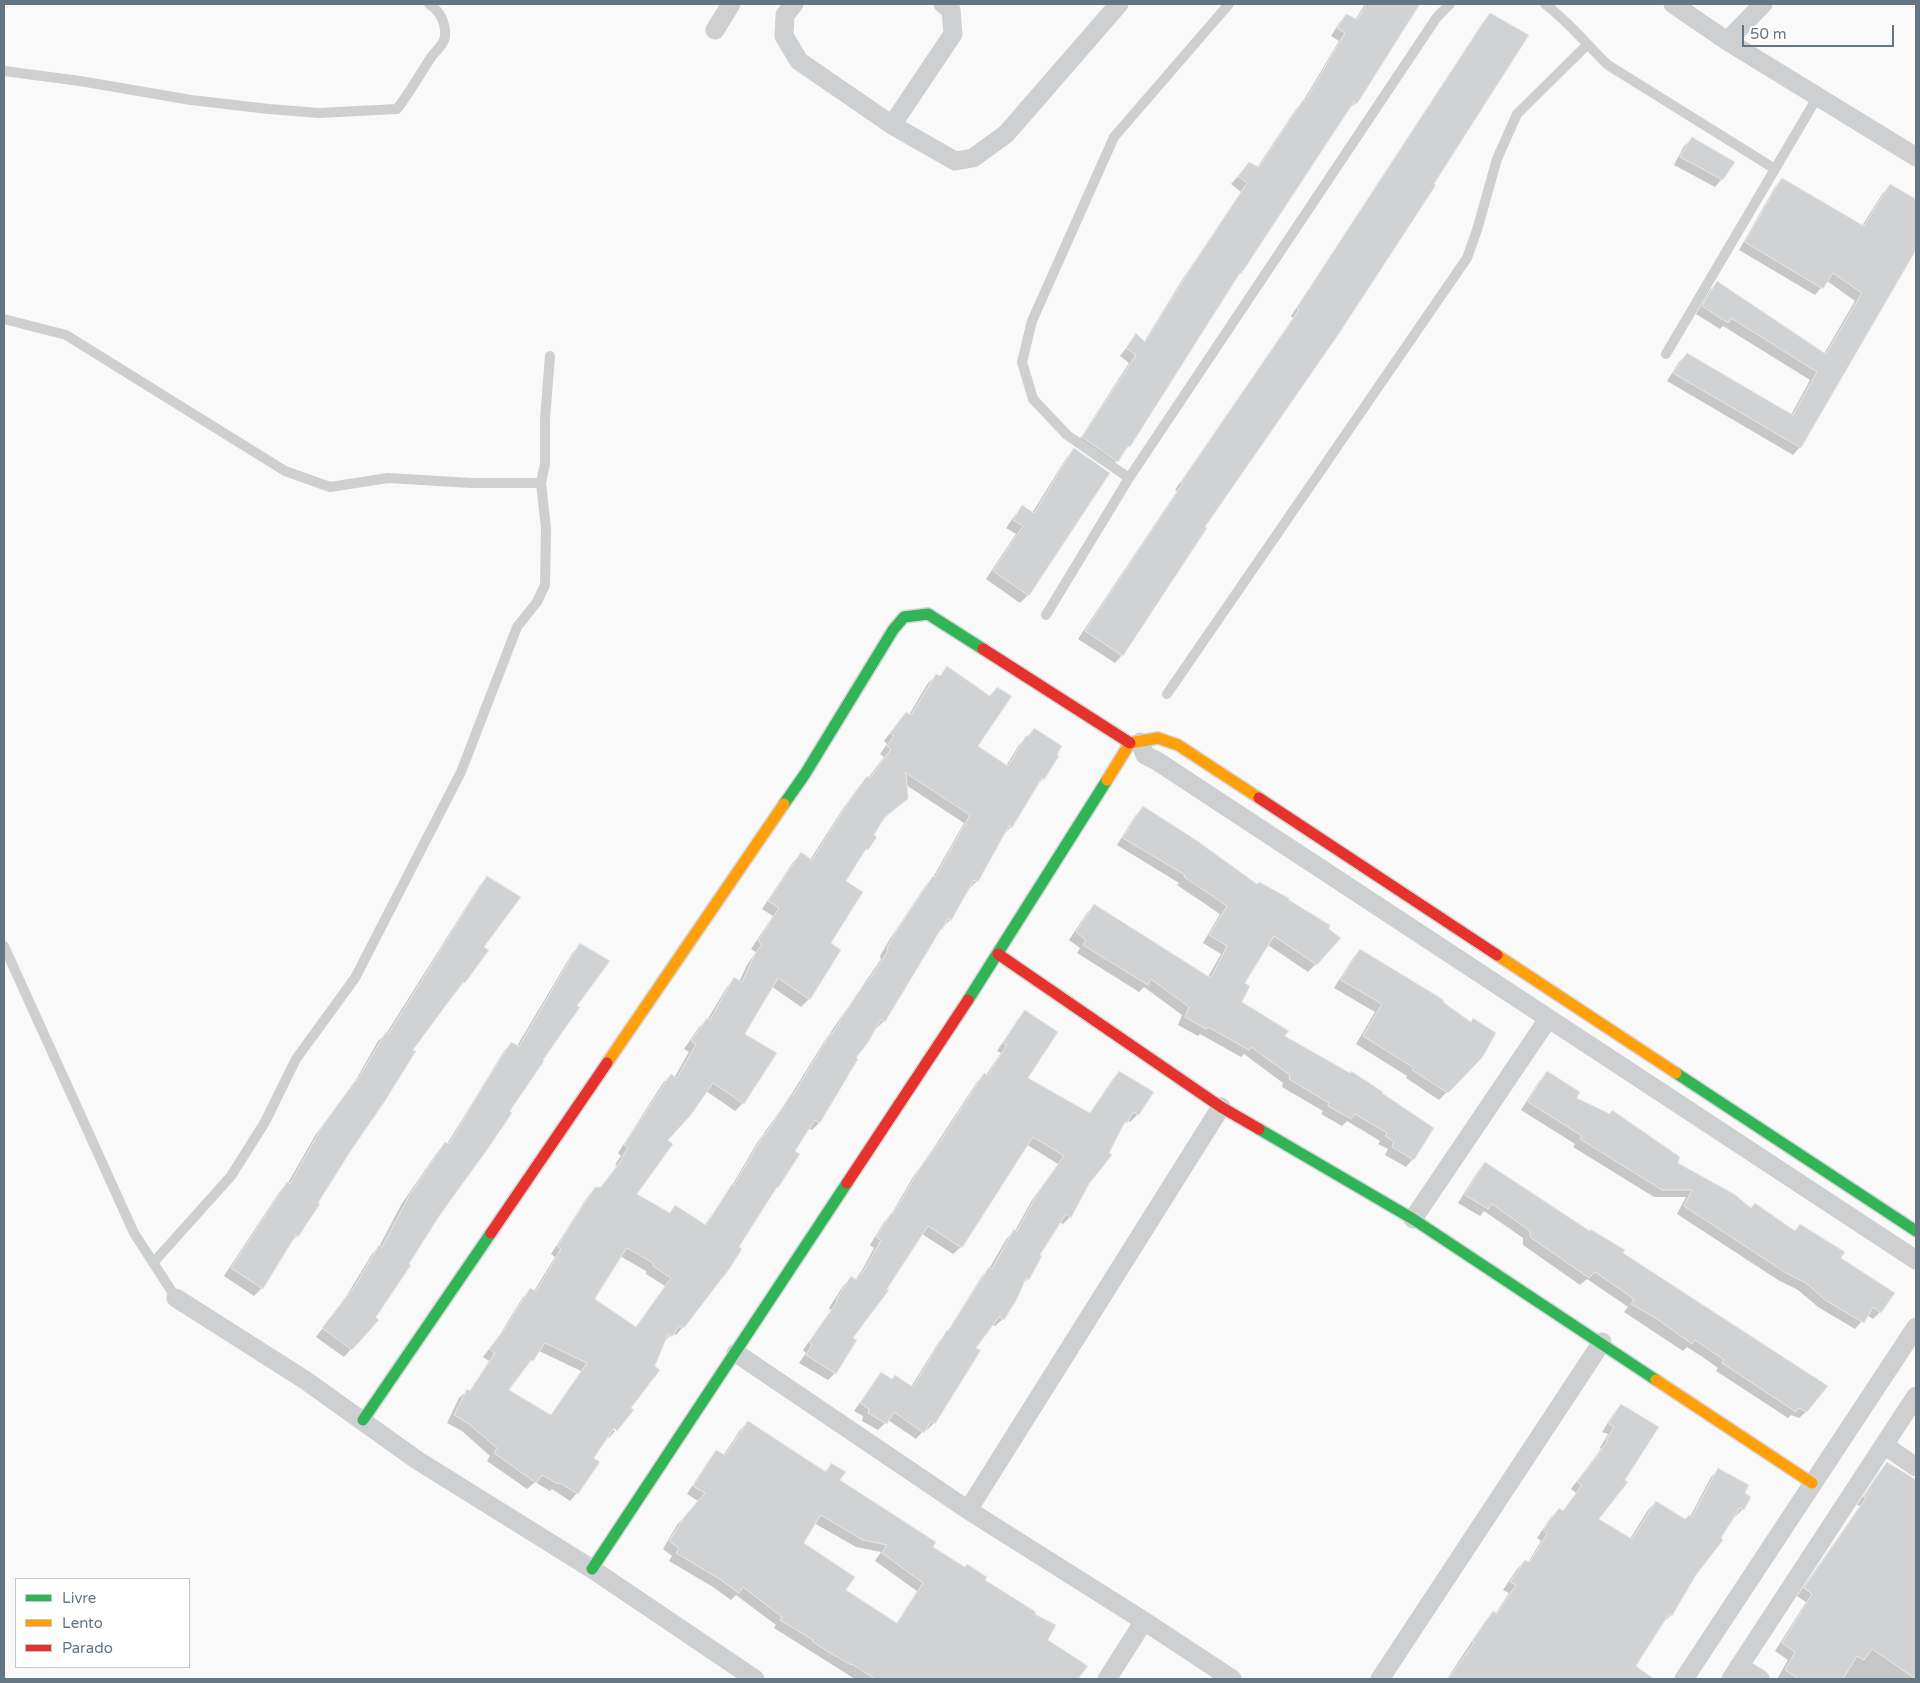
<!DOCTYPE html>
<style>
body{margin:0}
#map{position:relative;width:1920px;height:1683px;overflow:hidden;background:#f9f9f9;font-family:"Varela Round",sans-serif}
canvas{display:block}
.frame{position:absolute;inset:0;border:5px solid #657683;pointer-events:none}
.legend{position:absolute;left:15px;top:1578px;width:175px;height:90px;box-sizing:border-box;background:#fff;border:1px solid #c1c8cd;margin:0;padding:6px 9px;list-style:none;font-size:15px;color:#657683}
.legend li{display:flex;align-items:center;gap:10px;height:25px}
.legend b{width:25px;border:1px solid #c1c8cd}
.scale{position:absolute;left:1742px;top:25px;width:152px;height:22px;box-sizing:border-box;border:2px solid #657683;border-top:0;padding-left:6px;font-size:15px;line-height:18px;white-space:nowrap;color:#657683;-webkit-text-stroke:4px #fff;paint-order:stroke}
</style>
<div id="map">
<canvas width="1920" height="1683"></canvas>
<div class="frame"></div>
<ul class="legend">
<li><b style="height:6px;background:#30b455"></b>Livre</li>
<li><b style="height:6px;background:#ff9f0a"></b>Lento</li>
<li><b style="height:6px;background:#e5322d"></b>Parado</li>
</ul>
<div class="scale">50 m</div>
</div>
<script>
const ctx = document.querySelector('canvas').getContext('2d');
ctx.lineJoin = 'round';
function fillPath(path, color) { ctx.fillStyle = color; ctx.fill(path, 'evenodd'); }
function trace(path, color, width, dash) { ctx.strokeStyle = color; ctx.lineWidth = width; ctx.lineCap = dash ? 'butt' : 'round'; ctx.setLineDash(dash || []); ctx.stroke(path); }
const shadow = new Path2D(`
 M1365,4h54l-63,99 -9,7 -107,164 -5,5 -106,167 -20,23 -33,-24 53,-82 -9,-7 16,-21 8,7 38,-62 59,-88 -10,-8 19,-21 7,5 39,-59 6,-6 37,-62 -8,-5 8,-13 7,-8 9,5z
 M1491,14l-288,513 -81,128 -7,8 -37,-24 99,-148 -2,-1 118,-172 -2,-2 192,-294z
 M1692,139l30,40 -7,8 -41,-22 10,-19z
 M1782,179l80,47 21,-33 8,-8 25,15v48l-116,199 -7,8 -126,-74 12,-19 8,-8 104,61 19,-35 -87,-54 -3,3 -24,-15 14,-24 7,-7 107,71 31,-53 -28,-20 -12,14 -76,-45 36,-63z
 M1074,450l35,24 -81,121 -8,8 -34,-24 30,-45 -10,-6 9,-13 8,-8 9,6 35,-56z
 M947,668l42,29 8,-8 -21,58 30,19 13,-21 15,-16 23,28 -14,22 -8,8 -24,40 -7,7 -27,47 -8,8 -1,-1 -18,32 -13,13 -53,88 -8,8 -1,-1 -21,30 3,2 -38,63 -7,7 -3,-2 -15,24 4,3 -115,172 -7,8 -4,-2 -9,11 -55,82 7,5 -6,7 -2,-2 -15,23 -15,34 -7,8 -18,-12 -2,2 -15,-9 -8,7 -40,-28 3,-5 -28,-25 -15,-8 12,-25 8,-7 2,1 20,-31 -6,-4 16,-21 24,-39 8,-7 3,1 21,-34 -4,-3 37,-58 7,-8h5l17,-22 -2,-1 6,-9 -3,-3 45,-70 8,-8 3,3 15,-26 -5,-3 15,-22 8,-7 20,-33 7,-8 5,3 8,-17 9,-13 -5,-3 22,-33 -11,-7 31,-47 8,-8 9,6 34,-53 16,-22 7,-8 1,1 16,-21 -4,-3 7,-10 -3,-3 15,-20 8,-8 2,2 19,-32 8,-7 3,1zM906,785l58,38 -32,56 -6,6 -36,54 -10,17 1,3 -57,83 -35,56 -32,45 -27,46 -26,37 -29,-19 -6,7 -33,-19 30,-55 40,-49 29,20 8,-8 32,-49 -32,-20 28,-48 30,21 8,-8 30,-49 -10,-6 15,-62 17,-28 6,-5 15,-29 25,-21zM620,1256l26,15v3l19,12 -30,42 -42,-29zM539,1351l42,20 -31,45 -42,-26z
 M1143,808l173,156 -8,8 -40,-27 -24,38 -4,19 43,35 67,37 63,85 -7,8 -21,-12 3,-6 -10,-5 2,-3 -33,-20 -5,5 -21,-12 2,-3 -41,-24 1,-4 -39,-29 -3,3 -41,-23 -2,2 -20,-11 4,-10 -38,-28 -5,5 -62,-39 3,-5 -11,-8 18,-27 7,-7 114,71 13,-23 -18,-11 17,-29 -43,-29 2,-2 -62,-38 18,-29z
 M488,877l-6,70 -18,35 -53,68 -114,186 -7,7 -28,45 -8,8 -30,-20 56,-85 8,-8 28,-49 37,-49 25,-44 8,-7 94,-149z
 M580,945l-4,61 -68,106 -157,237 -7,8 -28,-20 31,-42 25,-41 7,-7 22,-42 37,-54 7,-8 2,1 57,-93 8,-7 5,2 56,-94z
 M1360,950l110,73 3,-3 8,37 -42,43 -33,-22 1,-2 -51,-32 19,-32 -41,-24 19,-30z
 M1025,1011l1,67 63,36 23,-34 8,-8 33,21 -15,21 -8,8 -3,-1 -6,7 -51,89 -7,7 -4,-2 -21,33 -10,24 -6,5 -19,35 -8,7 -3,-1 -17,23 -41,75 -7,7 -2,-1 -9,10 -28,-19 -10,10 -16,-9 1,-5 -9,-5 20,-29 7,-8 11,7 19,6 29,-47 5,-5 37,-59 7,-7 18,-31 8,-7 17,-31 26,-36 -32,-20 -65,103 -8,7 -31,-20 -71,104 -16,35 -7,7 -29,-17 7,-10 -3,-3 28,-40 -2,-2 14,-22 8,-8 3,2 6,-6 14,-26 -4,-3 14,-23 7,-7 22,-38 22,-31 42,-64 7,-8 2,1 15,-22 -4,-2 21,-32z
 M1548,1073l27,26 34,16 3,-3 64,51 75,46 43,23 6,-6 39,32 41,54 -7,7 -6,-4 -12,14 -37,-22 -20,-17 -20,-10 -101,-66 9,-17h-32l-81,-50 2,-3 -54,-34 19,-30z
 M1485,1164l136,89 186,158 -8,7 -8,-3 -3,3 -72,-47 2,-3 -14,-10 -17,-11 -4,4 -59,-39 4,-5 -41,-28 -7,6 -57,-40v-7l-39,-27 -4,5 -22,-13 20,-32z
 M1621,1406l-24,113 33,20 18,-29 8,-8 29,18 5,-3 21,-40 7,-7 31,27 -6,12 -8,8 -2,-1 -38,58 -24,41 -7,7 -1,-1 -29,46 10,7 -3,5h-194l39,-59 8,-8 2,1 13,-20 -6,-3 14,-21 8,-8 3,2 13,-22 -4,-3 14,-21 8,-7 3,2 14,-19 -5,-4 30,-40 -1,-1 8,-14 -6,-2 12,-19z
 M748,1422l76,50 7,-7 8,16 92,67 53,32 49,35 13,25 40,26 -9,13h-30l-3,-2 -1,2h-188l-81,-51 2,-3 -40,-30 -5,5 -18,-13 -44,-26 3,-5 -9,-7 14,-24 21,-24 -11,-7 22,-34 7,-8 7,4 17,-26zM814,1523l42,24 25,5 -6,9 42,30 -21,33 -52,-33 -42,-48z
 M1888,1463l28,19v197h-139l11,-19 -13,-9 31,-49 -9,-6 63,-90 -3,-1 23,-34z`);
const building = new Path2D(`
 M1367,4h53l-63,100 -3,-2 -113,172 -1,-1 -110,174 -2,-1 -10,16 -36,-25 54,-82 -10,-7 10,-15 9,9 44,-71 58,-88 -9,-7 11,-14 10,5 44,-67 2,1 40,-68 -8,-5 9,-14 11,5z
 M1490,13l39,22 -95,149 2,1 -98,150 -133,192 2,1 -84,128 -38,-25 98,-148 -2,-1 118,-172 -2,-2z
 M1692,137l43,25 -12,18 -43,-23z
 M1782,178l82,48 26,-42 26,15v51l-115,198 -128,-75 14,-20 106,62 24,-43 -86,-54 -3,5 -26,-17 15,-25 109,73 36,-61 -29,-20 -10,16 -78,-47z
 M1074,448l36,25 -81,123 -36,-25 30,-45 -10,-6 9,-15 12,8z
 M947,666l43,30 7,-9 15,9 -34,50 30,20 18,-30h3l5,-8 28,18 -5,9 2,1 -15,24 -2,-2 -30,50 -3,-2 -31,56 -4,-2 -23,41 -3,-3 -6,12 -1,-1 -56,93 -4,-3 -12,22 -13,17 2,1 -38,64 -5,-3 -20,31 5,3 -22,34 -1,-1 -38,60 3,2 -12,19 -46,60 -5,-2 -7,11 -4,-3 -13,32 5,4 -29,38 3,2 -17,21 -3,-3 -20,30 6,4 -22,32 -18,-11 -2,1 -16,-9 -6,8 -42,-30 3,-5 -28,-24 -15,-9 13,-26 3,2 25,-38 -6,-4 17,-22 24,-39 6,3 14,-23 11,-19 -4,-3 38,-59h6l22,-29 -1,-1 6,-9 -4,-3 47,-71 6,4 19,-34 -5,-3 16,-23 3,2 24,-43 8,5 12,-26 8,-12 -4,-3 21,-33 -11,-7 33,-49 11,8 39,-62 16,-22 3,2 21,-29 -4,-3 7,-10 -4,-3 16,-21 5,3 25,-41 4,2zM906,773l64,42 -35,62 -2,-1 -36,54 -10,18 1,3 -20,30 -2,-1 -8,14h-1l-25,40 -1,-1 -38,62 -2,-1 -26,41 -1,-1 -30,51 -2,-1 -26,41 -31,-20 -5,8 -33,-19 36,-50 -5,-4 23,-25 22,-32 31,21 33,-51 -32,-19 33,-56 32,22 31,-50 -10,-7 32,-51 -17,-11 20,-32 2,1 9,-13 -3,-2 11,-18 23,-18zM627,1248l26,15v3l18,12 -35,49 -41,-28zM545,1343l42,20 -36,52 -42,-25 22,-30 2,1z
 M1143,806l53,34 61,44 2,-2 30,16v2l41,25 -1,4 12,9 -24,27 -43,-29 -29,47 5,3 -8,16 47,29 -4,5 65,37 1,-2 32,21 -1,1 52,35 -20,32 -22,-13 2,-5 -9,-6 2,-3 -32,-19 -4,5 -23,-13 1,-3 -40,-24 1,-4 -39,-28 -2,3 -41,-23 -2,2 -21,-12 4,-10 -38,-28 -3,6 -65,-40 3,-5 -10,-8 18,-28 117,74 16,-32 -18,-11 18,-29 -43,-29 1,-2 -62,-37z
 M487,876l34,21 -37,50 5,3 -24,33 -2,-1 -50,68 3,1 -31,50 -35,51 -32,51 2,1 -22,33 -2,-2 -33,54 -32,-21 56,-86 3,2 33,-59 32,-44 1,1 30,-50 2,2z
 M580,943l30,18 -33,45 3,1 -37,53 1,1 -34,50 2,2 -23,34 -49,68 -31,49 2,1 -35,52 3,3 -27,30 -30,-22 33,-42 24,-41 3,2 27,-51 36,-54 4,2 31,-53 31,-49 8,4z
 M1360,949l84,51 -1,2 28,20 2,-4 23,15 -14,25 -34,35 -36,-23 2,-2 -51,-32 19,-32 -41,-24z
 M1025,1010l33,22 -30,46 62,35 29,-42 35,21 -15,23 -6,-3 -6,11 -2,-1 -16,31 3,2 -23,29 -18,34 -5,-4 -26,41 2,1 -13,24 -3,-2 -9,21 -13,21 -5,-3 -23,31 5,2 -46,74 -4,-3 -7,12 -30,-21 -7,12 -19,-11 1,-4 -9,-6 21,-31 11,7 3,-4 18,12 34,-57 1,1 41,-64 3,2 22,-40 3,2 22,-40 25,-35 -31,-19 -71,111 -34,-22 -41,63 2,1 -36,48 4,2 -21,34 -30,-19 6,-10 -3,-3 28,-40 -1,-2 15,-24 5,4 4,-8 2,2 19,-34 -5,-3 15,-24 2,1 27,-46 23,-31 41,-64 4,2 19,-30 -4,-2z
 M1547,1071l33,21 -3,6 33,16 2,-4 68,47 -2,6 56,31 17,14 4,-5 40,28 5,-7 45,28 -4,6 54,35 -14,20 -8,-6 -9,16 -39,-23 -19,-17 -20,-10 -102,-67 8,-16h-30l-82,-51 2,-3 -54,-34z
 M1485,1162l105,69v-2l35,21 -2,3 205,133 -21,26 -9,-4 -2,4 -74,-49 2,-3 -13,-9 -16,-11 -3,4 -38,-27 -23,-13 3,-5 -39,-27 -6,6 -59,-41v-6l-38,-27 -4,5 -23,-14z
 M1621,1404l38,23 -34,53 3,2 -29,37 33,20 24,-38 29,18 4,-4 3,2 26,-49 31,17 -4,8 6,4 -7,13 -4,-2 -19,30 2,2 -27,35 -24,41 -3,-2 -33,52 18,13h-206l26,-36 -2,-2 21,-30 4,2 19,-28 -6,-3 15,-22 5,2 17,-28 -4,-4 16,-22 4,3 19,-26 -5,-3 31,-41 -2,-1 8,-13 -5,-3z
 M748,1421l78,51 5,-9 15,9 -6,8 96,62 -3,5 32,20 2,-3 20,13 -2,3 51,32 -1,2 21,11 -8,15 40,26 -10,13h-203l-23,-15 -1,1 -29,-17 -10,-7 1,-1 -33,-20 2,-3 -39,-30 -4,6 -18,-13 -45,-27 3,-5 -10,-7 16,-25 20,-23 -12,-7 23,-36 9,5zM821,1515l42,25 24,5 -5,8 41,30 -26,40 -51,-33 9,-13 -51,-34z
 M1887,1462l29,18v199l-44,-30 -8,11 -7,-4 -14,23h-44l-14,-9 10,-18 -13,-9 30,-49 -8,-6 62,-90 -2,-1z`);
const lane = new Path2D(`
 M1545,4c24,18 42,41 63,61l167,104
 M4,71l76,10 111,19 78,9 50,4 78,-4c13,-17 23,-35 35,-53 4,-5 12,-12 13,-19 1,-14 -5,-26 -16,-33
 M4,319l62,16 219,136 45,16 58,-9 84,5h69l4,-19v-45l5,-63
 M1666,354l152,-258
 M1129,478l-62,-43 -34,-36 -11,-37 10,-41 82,-184 115,-133
 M1046,615l83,-137 308,-461 13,-13
 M1167,694l300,-436 10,-28 20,-71 20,-45 70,-69
 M4,946l130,287 42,65
 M153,1263l78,-87 34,-54 31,-63 59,-81 106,-206 56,-145 20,-25 8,-17 1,-57 -5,-45`);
const street = new Path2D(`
 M794,4l-9,11 -1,21 15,25 93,64 63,36 18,-3 33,-24 113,-130
 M1673,4l54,37 189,116
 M715,30l16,-26
 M1727,41l36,-37
 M892,125l61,-91 -2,-24 -8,-6
 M1140,742l5,13 12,6 759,499
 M1413,1219l135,-200
 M176,1298l129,82 112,80 175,109 163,110
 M736,1353l232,157 176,111 88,58
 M1884,1445l32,22
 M968,1510l253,-403
 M1739,1666l21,13
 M1107,1679l37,-58
 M1380,1679l222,-337
 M1684,1679l232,-352
 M1731,1679l185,-283`);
const fast = new Path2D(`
 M784,804l21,-30 88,-144 11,-13 24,-3 55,35
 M968,1000l139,-220
 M1676,1073l240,158
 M1259,1129l154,90 243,161
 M363,1420l128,-187
 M592,1569l255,-386`);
const slow = new Path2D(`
 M1107,780l23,-37 28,-5 20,7 81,53
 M1497,955l179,118
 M607,1063l177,-259
 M1656,1380l156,103`);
const jam = new Path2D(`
 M983,649l147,94
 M1259,798l238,157
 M998,954l223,153 38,22
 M847,1183l121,-183
 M491,1233l116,-170`);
fillPath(shadow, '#0003');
fillPath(building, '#d0d2d3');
trace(building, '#e8e8e8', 1);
trace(fast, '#d5d6d7', 14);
trace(slow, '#d5d6d7', 14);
trace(jam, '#d5d6d7', 14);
trace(lane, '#cecfd0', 10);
trace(street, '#cecfd0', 19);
trace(fast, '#30b455', 11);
trace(slow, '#ff9f0a', 11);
trace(jam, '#e5322d', 11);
</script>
